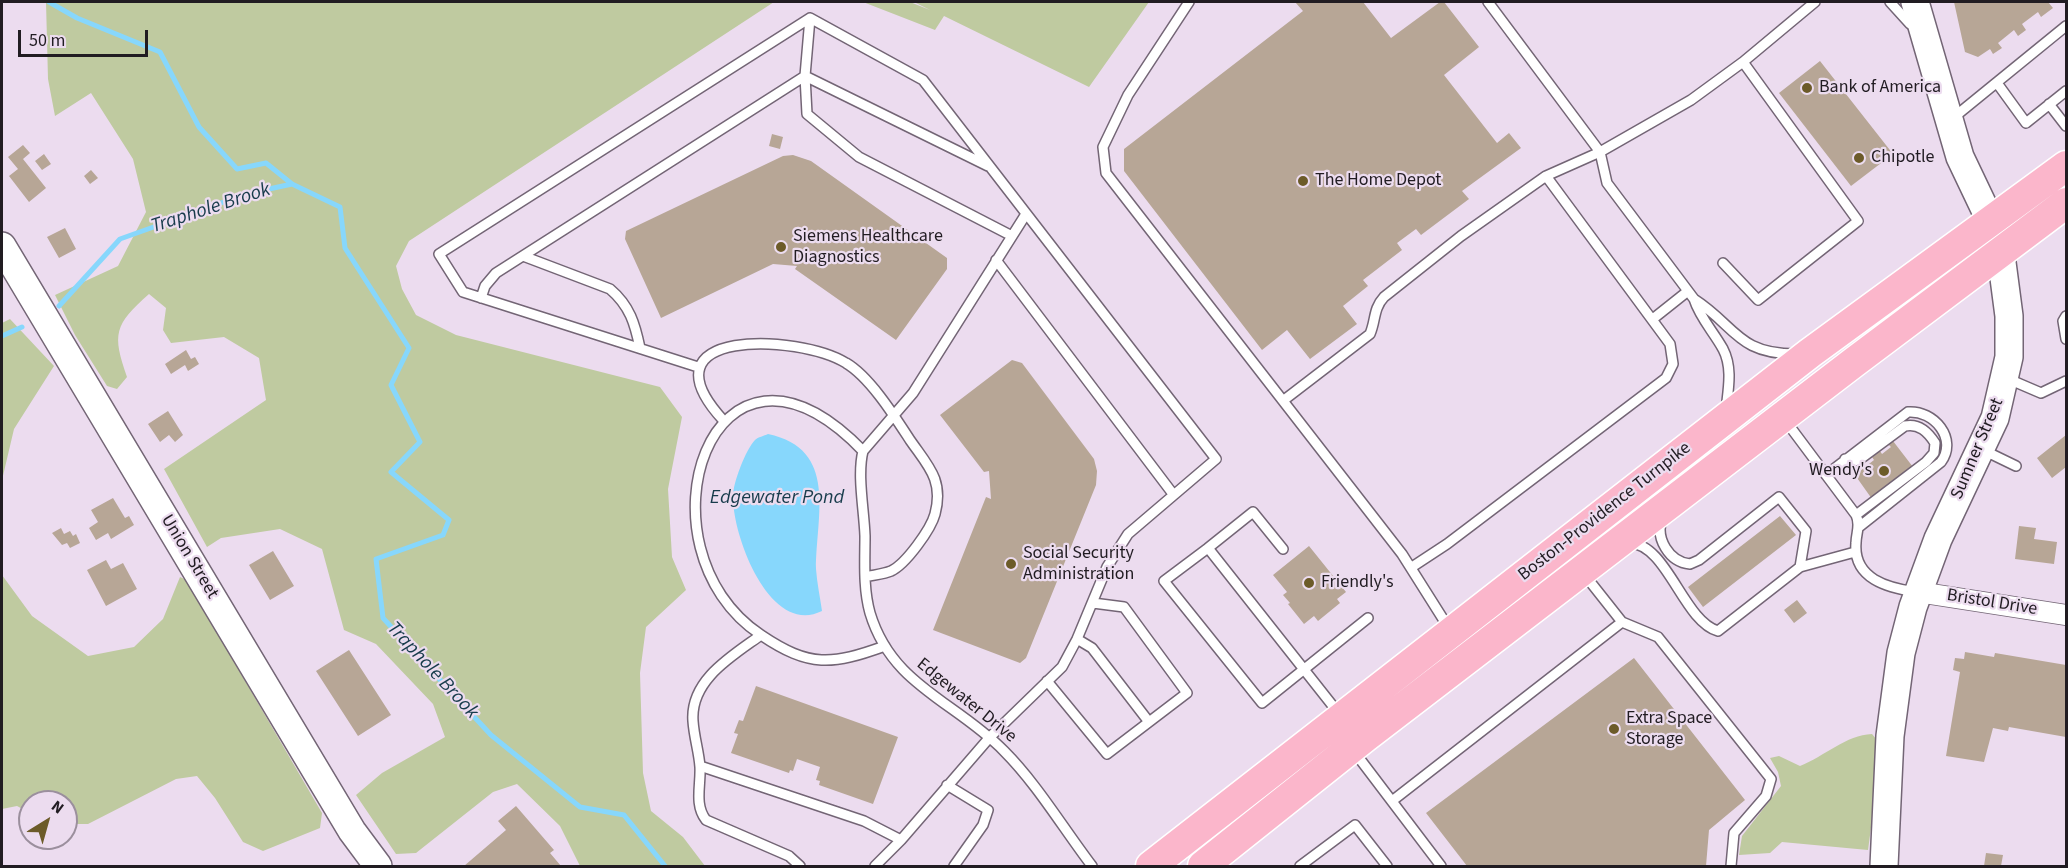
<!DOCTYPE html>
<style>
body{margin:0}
#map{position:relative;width:2068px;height:868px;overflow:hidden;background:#ecdcef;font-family:"Source Sans 3",sans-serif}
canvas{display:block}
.frame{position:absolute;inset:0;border:3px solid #211c22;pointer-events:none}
.north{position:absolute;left:18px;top:790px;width:60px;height:60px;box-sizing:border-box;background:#ecdcef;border:2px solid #9b8f9d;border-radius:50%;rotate:37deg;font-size:16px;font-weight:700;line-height:24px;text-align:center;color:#211c22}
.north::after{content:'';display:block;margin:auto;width:21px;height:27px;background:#6c5b29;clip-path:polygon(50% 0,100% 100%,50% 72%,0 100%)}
.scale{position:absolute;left:18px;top:30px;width:130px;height:27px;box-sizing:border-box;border:3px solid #211c22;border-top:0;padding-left:8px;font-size:18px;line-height:21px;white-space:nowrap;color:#211c22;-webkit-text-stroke:4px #ecdcef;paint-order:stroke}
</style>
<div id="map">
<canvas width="2068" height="868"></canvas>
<div class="frame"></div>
<div class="north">N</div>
<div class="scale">50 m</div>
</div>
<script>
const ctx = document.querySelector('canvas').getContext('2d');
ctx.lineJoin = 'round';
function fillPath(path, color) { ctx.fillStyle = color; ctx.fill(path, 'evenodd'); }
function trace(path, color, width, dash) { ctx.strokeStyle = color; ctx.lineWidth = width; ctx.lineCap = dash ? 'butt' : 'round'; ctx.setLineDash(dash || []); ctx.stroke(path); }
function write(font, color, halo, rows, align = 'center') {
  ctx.font = font + ' "Source Sans 3",sans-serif'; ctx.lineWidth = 4.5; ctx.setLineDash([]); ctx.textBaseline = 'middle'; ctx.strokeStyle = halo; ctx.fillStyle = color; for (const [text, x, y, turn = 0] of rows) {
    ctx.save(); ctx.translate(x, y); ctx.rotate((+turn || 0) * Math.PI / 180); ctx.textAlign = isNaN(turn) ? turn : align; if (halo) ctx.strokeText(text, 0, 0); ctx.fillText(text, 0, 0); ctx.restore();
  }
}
const green = new Path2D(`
 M46,2h728l-365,239 -13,25 6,23 14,26 40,20 204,52 22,30 -14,72 4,68 14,33 -40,37 -6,46 3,100 8,38 32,26 22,29h-125l-20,-40 -43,-42 -24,8 -77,61 -20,1 -40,-59 26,-22 63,-36 -12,-33 -57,-60 -32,-14 -22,-81 -42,-20 -59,9 -14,9 -43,-78 102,-69 -7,-42 -35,-21 -53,6 -8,-13 3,-22 -17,-14c-35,31 -37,40 -22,83l-10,12 -10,-3 -32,-51 -20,-40 63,-29 28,-54 -13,-53 -42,-66 -36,23 -7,-37z
 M863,2h47l20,8 -16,-8h235l-60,85 -145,-71 -9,14z
 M10,319l44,47 -40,63 -12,51v-157z
 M2,575l30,41 56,40 46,-9 29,-28 17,-42 11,5 28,54 103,177 -2,15 -57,23 -20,-9 -28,-44 -18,-22 -21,3 -88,45h-22v-22h-36v11l-13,-7 -15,3z
 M1872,734l10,12 -14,104 -86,-8 -12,11 -31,2 3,-19 39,-50 -3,-14 -8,-14 9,-2 21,10c25,-10 46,-31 72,-32z`);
const water = new Path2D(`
 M768,434c71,15 48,82 48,135 1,14 4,28 6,42 -53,26 -90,-77 -89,-115 0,-13 13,-47 22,-56 3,-3 9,-4 13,-6z`);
const stream = new Path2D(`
 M49,2l28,16 83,34 39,75 38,42 29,-6 26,21
 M59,306l61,-67 126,-45 46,-10 48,23 5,41 64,100 -18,37 29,57 -29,30 58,48 -6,15 -67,24 7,59 108,117 89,72 44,8 41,51
 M2,336l20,-9`);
const building = new Path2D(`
 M1295,2h68l28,36 49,-36h4l35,45 -35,28 53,68 12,-10 12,15 -59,43 7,8 -48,36 -5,-6 -19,14 5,7 -39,30 5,6 -25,20 14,18 -47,35 -23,-29 -25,20 -138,-179v-22l179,-138z
 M1954,2h94l5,6 -12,9 -3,-5 -16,12 4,6 -8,6 -4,-6 -16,13 4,5 -9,6 -3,-5 -12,8 -13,-5z
 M1820,61l73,93 -42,32 -72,-93z
 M772,134l11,3 -3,12 -11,-3z
 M23,145l7,8 -7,6 23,29 -17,14 -20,-26 9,-7 -10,-12z
 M44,154l7,10 -9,6 -7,-9z
 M793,155l18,6 136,97v11l-51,71 -101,-71 2,-3 -24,-2 -112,54 -36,-79 1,-8 157,-75z
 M91,170l7,8 -8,6 -6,-8z
 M65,228l11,21 -17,9 -12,-21z
 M186,350l5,9 4,-2 4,7 -11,7 -3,-6 -14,9 -6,-10z
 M1012,360l10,3 72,96 3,12 -1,14 -70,173 -6,5 -87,-33 53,-133 5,2 -2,-28 -5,1 -44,-57z
 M168,411l15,24 -8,7 -6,-7 -9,7 -12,-18z
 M2066,435v32l-14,11 -15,-20z
 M1893,441l20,26 -41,32 -17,-24 19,-15 -2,-3 8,-6 2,3 9,-7 -3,-3z
 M113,498l12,20 4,-2 5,9 -23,14 -3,-6 -12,7 -7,-12 9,-6 -7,-12z
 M1780,516l16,19 -93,72 -15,-20z
 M2019,526l17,2 -2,11 23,3 -3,22 -39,-5z
 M61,528l3,6 6,-3 3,5 3,-2 4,9 -10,5 -3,-5 -5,2 -10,-12z
 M1309,546l37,46 -9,7 3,4 -22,18 -4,-5 -10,8 -16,-20 2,-1 -7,-8 4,-3 -14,-17z
 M273,551l21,35 -24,14 -21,-35z
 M106,560l5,9 12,-6 14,26 -31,17 -19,-36z
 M1797,600l10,13 -13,10 -10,-13z
 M349,650l42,65 -33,21 -42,-65z
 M1965,652l29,5 1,-4 71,12v72l-57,-10 -1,4 -15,-3 -9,34 -38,-6 14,-84 -7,-2 2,-12 9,1z
 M1634,658l111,142 -36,30 -3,36h-239l-41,-53z
 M756,686l142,51 -25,67 -54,-19 1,-4 -4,-1 4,-13 -23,-8 -4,12 -3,-1 -1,3 -58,-20 7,-19 -4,-1 5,-13 4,1z
 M516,806l38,44 -4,3 11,13h-97l42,-36 -8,-9z
 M1986,853l17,2 -2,11h-17z`);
const lane = new Path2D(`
 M1189,2l-61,93 -25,52 3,26 296,381 48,76
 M1488,2l112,150 7,31 87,116c6,19 19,32 29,50 10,19 5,41 3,61
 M1890,2l20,22
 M810,18l-5,58 2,38 52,43 153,79
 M1997,83l29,40 40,-32
 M2049,104l17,22
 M1953,118l113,-92
 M1546,176l54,-24 91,-52 52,-38
 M523,256l87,33c20,17 25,35 30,59
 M996,260l177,234
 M1723,263l35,37 100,-79 -115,-159 72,-60
 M481,298l4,-12 11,-13 309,-197 183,90
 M1694,299c42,27 43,55 102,55
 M2066,316l-3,5 3,18
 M1654,318l34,-27
 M698,367l-235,-75 -24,-38 371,-236 113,62 293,379 -88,75 -21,33 -30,72 -15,28 -72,70 -89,103 -37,-19 -164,-55
 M2006,378l35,15 25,-12
 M1284,400l86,-66c6,-14 3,-25 14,-37l77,-61 85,-60 124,168 3,20 -7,14 -219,166 -35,23
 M723,420c-85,-93 76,-86 123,-57 24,14 49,54 64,77 18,26 34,40 25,74 -4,15 -29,50 -44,57 -7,3 -18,4 -26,6
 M1785,420l71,95c5,10 0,18 0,28 -3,36 32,45 60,49
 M1983,450l33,16
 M863,451l50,-58 113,-179
 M1845,459l6,3 8,-2 46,-34c14,-3 23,6 30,17l-1,10 -8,9 -70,53
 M1826,475l82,-63c26,-2 50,27 33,50l-82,65
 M1662,519c-7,19 7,43 28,45l9,-4 80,-63 27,34 -6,36 55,-15
 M1629,543c38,0 54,78 89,88l82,-64
 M1208,548l-44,33 98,122 106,-85
 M1283,549l-30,-37 -45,36 132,167
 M1584,574l38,48 36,15 113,142 -5,17 -32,37 -3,33
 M761,635c-29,21 -71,45 -68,86 1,16 6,31 7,46 1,18 -6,38 6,53l83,36 11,10
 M1077,639l15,9 57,74
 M885,646c-53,19 -75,22 -124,-11 -131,-87 -50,-341 102,-184 -6,24 1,58 2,85 0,25 -2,52 5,77 22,73 85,88 134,138 33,33 59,77 88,115
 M1047,681l60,73 80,-61 -63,-86 -31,-4
 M1353,750l88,116
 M947,785l41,25 -5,15 -29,41
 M1392,801l230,-179
 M875,866l26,-26
 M1300,866l55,-41 32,41`);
const street = new Path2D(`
 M1918,592l148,23`);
const secondary = new Path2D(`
 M2,246l350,585 26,35
 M1884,866l6,-130 11,-83 12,-46 25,-68 57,-121 14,-61v-41l-8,-61 -11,-35 -30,-63 -45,-155`);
const primary = new Path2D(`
 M1151,866l659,-513 256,-187
 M1203,866l162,-129 488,-374 213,-160`);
const markers = [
 [1807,88,6,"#6c5b29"],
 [1859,158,6,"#6c5b29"],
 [1303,181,6,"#6c5b29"],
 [781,247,6,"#6c5b29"],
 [1884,471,6,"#6c5b29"],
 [1011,564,6,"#6c5b29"],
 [1309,583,6,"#6c5b29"],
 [1614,729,6,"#6c5b29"]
];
const poiNames = [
 ["Bank of America",1819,88],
 ["Chipotle",1871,158],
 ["The Home Depot",1315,181],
 ["Siemens Healthcare",793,237],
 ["Diagnostics",793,258],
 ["Wendy's",1872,471,"right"],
 ["Social Security",1023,554],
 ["Administration",1023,575],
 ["Friendly's",1321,583],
 ["Extra Space",1626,719],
 ["Storage",1626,740]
];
const streetNames = [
 ["Sumner Street",1978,449,-67],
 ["Boston-Providence Turnpike",1605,512,-38],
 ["Union Street",189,557,59],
 ["Bristol Drive",1992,603,9],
 ["Edgewater Drive",966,701,39]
];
const waterNames = [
 ["Traphole Brook",211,209,-18],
 ["Edgewater Pond",777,499],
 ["Traphole Brook",432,671,47]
];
fillPath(green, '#bfcaa0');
fillPath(water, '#87d7fc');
trace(stream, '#87d7fc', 5);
fillPath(building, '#b7a696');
trace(lane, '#736575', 12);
trace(street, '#736575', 22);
trace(secondary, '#736575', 30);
trace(primary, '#fff', 33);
trace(lane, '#fff', 9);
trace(street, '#fff', 20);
trace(secondary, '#fff', 27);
trace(primary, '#fbb6cb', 30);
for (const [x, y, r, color] of markers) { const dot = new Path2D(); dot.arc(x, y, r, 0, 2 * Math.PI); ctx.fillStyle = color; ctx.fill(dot); trace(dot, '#ecdcef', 2); }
write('18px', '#211c22', '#ecdcef', poiNames, 'left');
write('18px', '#211c22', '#ecdcef', streetNames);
write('italic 20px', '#173b4b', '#ecdcef', waterNames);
</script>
